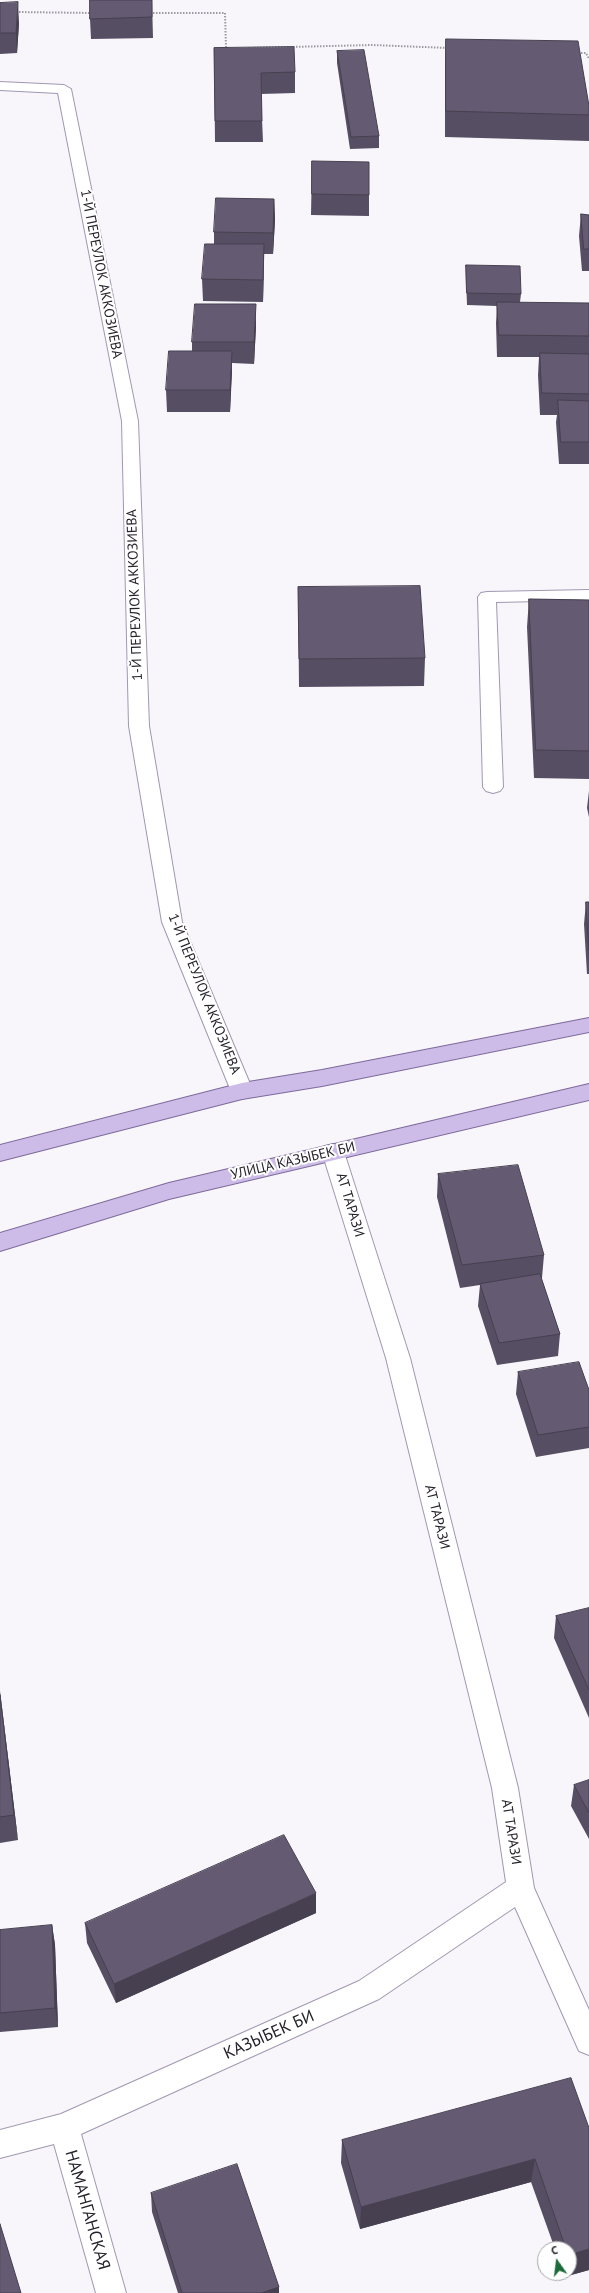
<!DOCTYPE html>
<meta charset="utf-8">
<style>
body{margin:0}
#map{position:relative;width:589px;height:2293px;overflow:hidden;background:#f8f6fb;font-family:"PT Sans",sans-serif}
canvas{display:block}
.north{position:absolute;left:537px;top:2241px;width:40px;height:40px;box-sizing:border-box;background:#fff;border:1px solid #a8a7ab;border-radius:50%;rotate:346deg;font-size:11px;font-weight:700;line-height:16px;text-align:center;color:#26222c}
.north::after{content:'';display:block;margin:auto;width:14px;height:18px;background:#1b6a39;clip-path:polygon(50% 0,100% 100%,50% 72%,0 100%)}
</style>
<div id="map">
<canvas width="589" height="2293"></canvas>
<div class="north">С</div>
</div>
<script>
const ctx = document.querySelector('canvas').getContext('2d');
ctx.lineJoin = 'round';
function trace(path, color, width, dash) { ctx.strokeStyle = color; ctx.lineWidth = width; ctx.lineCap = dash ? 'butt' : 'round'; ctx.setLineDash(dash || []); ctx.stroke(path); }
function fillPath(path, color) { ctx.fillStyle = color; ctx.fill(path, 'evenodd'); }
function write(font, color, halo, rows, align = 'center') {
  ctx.font = font + ' "PT Sans",sans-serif'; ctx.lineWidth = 4; ctx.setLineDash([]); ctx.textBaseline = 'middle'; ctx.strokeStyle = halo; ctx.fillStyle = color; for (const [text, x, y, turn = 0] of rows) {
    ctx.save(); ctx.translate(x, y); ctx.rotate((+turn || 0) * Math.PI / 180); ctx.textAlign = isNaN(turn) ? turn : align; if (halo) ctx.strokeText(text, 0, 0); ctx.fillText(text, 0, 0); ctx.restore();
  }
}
const path = new Path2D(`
 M16,12l77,1
 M150,13h75l1,35h3
 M248,48l124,-3 77,3
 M578,53h8l3,6`);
const minor = new Path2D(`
 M0,82l64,3 7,4 67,332 11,305 33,196 71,169 -3,5 -8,3 -8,-3 -3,-5 -69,-169 -33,-196 -7,-305 -64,-328 -58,-3z
 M589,590v10l-93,2 7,185 -3,4 -7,2 -7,-2 -3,-4 -5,-190 3,-4 6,-1z
 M333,1144l8,2 3,6 66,206 108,430 16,100 55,122v45l-10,-4 -64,-144 -136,92 -298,135 45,159h-30l-42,-149 -54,14v-28l61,-16 298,-133 147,-99 -14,-94 -106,-430 -64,-206 3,-6z`);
const major = new Path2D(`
 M589,1018v14l-267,54 -80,13 -242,62v-16l242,-62 80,-13z
 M589,1084v16l-420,99 -169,52v-18l169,-50z`);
const wall = new Path2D(`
 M152,0l1,38 -62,1 -1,-20z
 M0,3l19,20 -2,30 -17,1z
 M446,39l143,67v35l-144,-4v-73z
 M214,48l81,24v21l-34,1 2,48h-48z
 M337,51l42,85v12l-29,1 -13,-86z
 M312,161l57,34v21l-58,-1z
 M274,199l1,21 -2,34h-9l-1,48 -60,-1 -1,-22 12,-35v-12z
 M581,214l8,1v56h-7l-3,-35z
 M466,265l55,29 -1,8 69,34v128h-30l-3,-42 1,-7h-17l-2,-40 1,-18h-42l-1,-34 1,-17 -30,-1 -1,-27z
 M256,326l-2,38 -22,-1 -2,49h-63l-1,-22 26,-39v-9z
 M298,587l127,71 -1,28 -125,1z
 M529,599l60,1v179l-55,-1 -7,-151z
 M589,791v26l-2,-9z
 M586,902h3v72h-2l-3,-50z
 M438,1174l106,81 -2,23h-1l19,56 -2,22 -61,9 -19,-59 2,-21 -20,3 -23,-91z
 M518,1372l71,18v58l-53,9 -20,-63z
 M589,1608v110l-35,-80 2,-22z
 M0,1691l18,149 -18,3z
 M589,1780v59l-18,-33 3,-21z
 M316,1913l-200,90 -29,-60 -2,-20z
 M52,1925l3,20 3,82 -58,5v-102z
 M571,2078l18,192 -25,7 -1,-4h6v-24h-14l-24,-67 -171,47 -19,-66 1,-23z
 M151,2193l128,94v6h-101l-26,-81z`);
const shadedWall = new Path2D(`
 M18,2l1,21 -2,30 -1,-20z
 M274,199l1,21 -2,34v-21z
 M264,244v21l-1,37v-22z
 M256,304v22l-2,38v-22z
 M232,351v22l-2,39v-22z
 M0,1691l18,149 -4,-25z
 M316,1893v20l-200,90 -2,-19z
 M52,1925l3,20 3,82 -3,-19z
 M535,2159l-4,23 -171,47 1,-22z
 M589,2249v21l-25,7 1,-4h4v-18z
 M279,2287v6h-18z`);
const building = new Path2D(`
 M90,0h62v17l-62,2z
 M18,2l-2,31h-16v-30z
 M446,39l132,2 11,65v9l-143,-4z
 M294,47l1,25 -34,1 1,48h-47l-1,-73z
 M364,50l15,86 -28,1 -14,-86z
 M312,161l57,1v33l-57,-1z
 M216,198l58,1 -1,34 -59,-1z
 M581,214l8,1v34h-5z
 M205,244h59l-1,36 -61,-1z
 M466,265l54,1 1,28 -54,-1z
 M497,302l92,1v33l-90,-1z
 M195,304h61l-2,38h-62z
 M169,351h63l-2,39h-64z
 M540,353l49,1v40l-47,-1z
 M558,400l31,1v41h-28z
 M420,586l5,72 -126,1 -1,-72z
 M529,599l60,1v151l-53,-1z
 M586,902h3v48z
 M518,1165l26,90 -82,10 -24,-91z
 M540,1274l20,60 -61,9 -19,-59z
 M579,1362l10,28v37l-51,8 -20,-63z
 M589,1608v82l-33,-74z
 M0,1695l14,120 -14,2z
 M589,1780v33l-15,-28z
 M284,1835l32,58 -202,91 -29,-61z
 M52,1925l3,83 -55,5v-83z
 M571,2078l18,50v121l-20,6v-6h-3l-31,-90 -174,48 -19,-67z
 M237,2164l42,123 -18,6h-79l-31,-100z
 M0,2224l21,69h-21z`);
const streetNames = [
 ["1-Й ПЕРЕУЛОК АККОЗИЕВА",101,274,79],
 ["1-Й ПЕРЕУЛОК АККОЗИЕВА",135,595,-92],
 ["1-Й ПЕРЕУЛОК АККОЗИЕВА",204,994,68],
 ["УЛИЦА КАЗЫБЕК БИ",293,1161,-13],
 ["АТ ТАРАЗИ",350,1205,73],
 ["АТ ТАРАЗИ",437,1517,76],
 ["АТ ТАРАЗИ",511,1832,81]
];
const nearStreetnames = [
 ["КАЗЫБЕК БИ",269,2035,-24],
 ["НАМАНГАНСКАЯ",87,2210,74]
];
trace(minor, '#a198b1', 2);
trace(major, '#7d699b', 2);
trace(path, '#9c99a1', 2, [1.5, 1.5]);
fillPath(minor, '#fff');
fillPath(major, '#cdbce7');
fillPath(wall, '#564e62');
fillPath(shadedWall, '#464050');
fillPath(building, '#645b72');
trace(building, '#464050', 1);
write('14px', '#26222c', '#fff', streetNames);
write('17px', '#26222c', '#fff', nearStreetnames);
</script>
